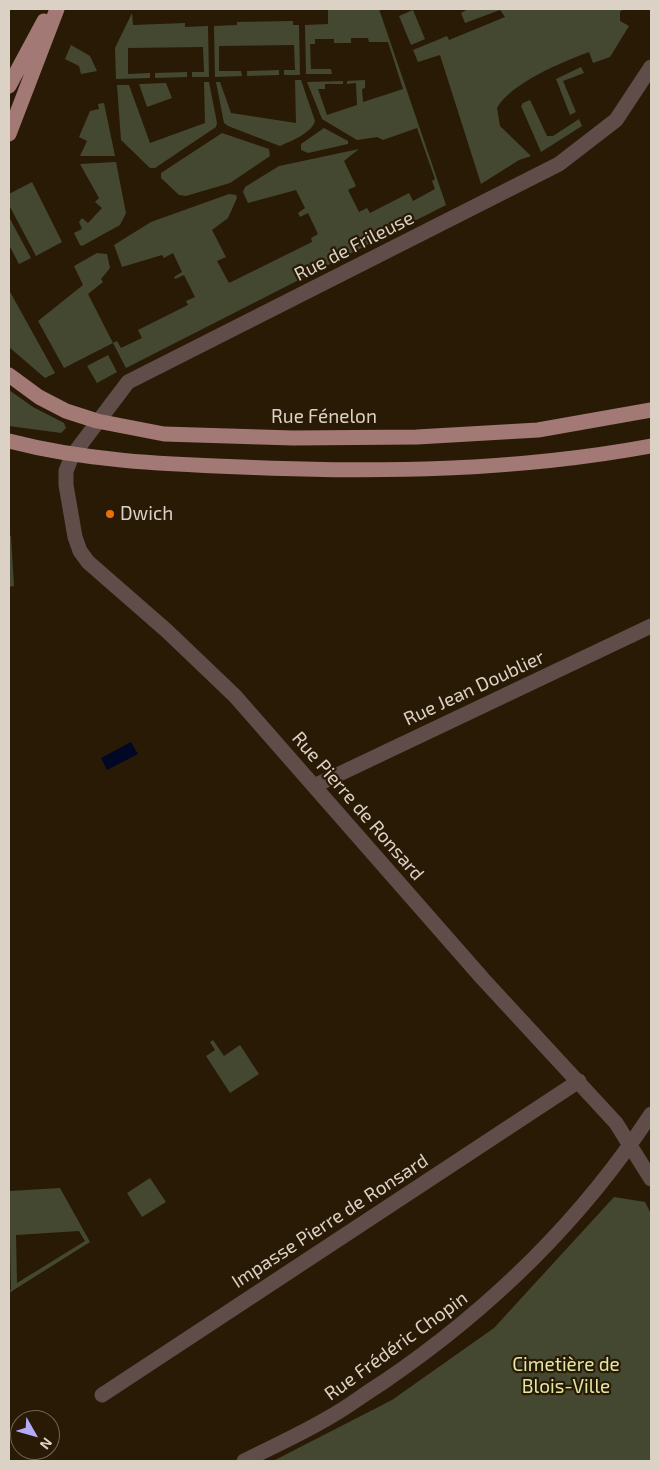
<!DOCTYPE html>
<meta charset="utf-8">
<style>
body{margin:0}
#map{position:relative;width:660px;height:1470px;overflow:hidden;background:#291a06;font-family:"Exo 2",sans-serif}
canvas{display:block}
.frame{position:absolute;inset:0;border:10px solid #dbd1c5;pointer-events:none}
.north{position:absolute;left:10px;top:1410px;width:50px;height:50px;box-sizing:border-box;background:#291a06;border:1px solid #706352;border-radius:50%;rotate:128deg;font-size:14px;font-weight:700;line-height:20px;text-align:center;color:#dbd1c5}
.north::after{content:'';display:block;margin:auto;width:18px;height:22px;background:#b4acf9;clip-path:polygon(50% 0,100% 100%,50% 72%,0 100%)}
</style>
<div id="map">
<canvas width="660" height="1470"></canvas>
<div class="frame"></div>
<div class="north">N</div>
</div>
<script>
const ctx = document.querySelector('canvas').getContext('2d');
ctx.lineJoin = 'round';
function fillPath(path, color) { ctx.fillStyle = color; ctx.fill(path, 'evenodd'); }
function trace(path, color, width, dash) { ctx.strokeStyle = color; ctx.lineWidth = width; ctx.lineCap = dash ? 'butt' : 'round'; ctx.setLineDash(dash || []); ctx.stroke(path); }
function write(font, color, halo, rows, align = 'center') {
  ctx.font = font + ' "Exo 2",sans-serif'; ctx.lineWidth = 4.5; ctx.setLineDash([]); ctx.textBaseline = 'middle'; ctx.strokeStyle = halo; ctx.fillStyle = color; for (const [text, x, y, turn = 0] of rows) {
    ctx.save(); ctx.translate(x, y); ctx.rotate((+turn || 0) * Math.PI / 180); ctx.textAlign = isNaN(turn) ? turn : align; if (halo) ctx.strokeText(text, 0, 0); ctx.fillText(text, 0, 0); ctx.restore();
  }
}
const green = new Path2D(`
 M328,9h51l67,196 -320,163 -13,-25 -49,25 -26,-47 45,-36 -9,-19 23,-13 10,1 3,14 -9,11 2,3 -15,12 25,49 4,-2 4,7 21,-10 -4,-8 50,-25 -2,-4 9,-4 -11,-22 -9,4 -1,-2 8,-5 -9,-19 -9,5 -2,-3 -40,12 -8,-22 37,-23 78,-28 7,1 1,3 -9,20 -16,12 14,27 -9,4 12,22 83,-41 -1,-4 7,-4 -10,-21 -8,4 -2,-4 7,-5 -9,-18 -48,13 -5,-11 2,-5 34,-21 80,-17 -15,12 12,25 -8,4 11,22 8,-4 3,5 39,-20 4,8 22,-12 -3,-8 3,-2 -18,-51 -34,12 -6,-3 -20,3 -35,-21 -15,-37 36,-1v3h-18v5h-7l9,26 30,-10 -1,-22 -9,1v-3l18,-1v8l-3,1 1,13 40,-13 -15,-47h-19l-1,-4h-17v5h-17v-4h-19v5h-5l1,25h20l1,5h-26l-1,-49 23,-1z
 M468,9h155l-3,3v9l9,5 -19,31 -17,6 -4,-11c-27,10 -78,31 -92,56l3,18 31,30 -12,4 -38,24 -41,-129 -22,7 -5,-12 34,-14 2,4 56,-23 -5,-7 -35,13 -4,-10z
 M413,10l12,29 -14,6 -12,-29z
 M132,13l1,12 52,-2v4l23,-1 1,51h-17v-5h12l-1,-25 -75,1v26l22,-1v5l-34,1 -1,-31z
 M293,21v4h6l1,50h-16v-5h11l-1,-25 -75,1v25h22l1,5 -27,1 -1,-51 23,-1v-3z
 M71,45l19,11 7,15 -16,3 -2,-8 -14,-7z
 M581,67l3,6 -21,8 13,31 -6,3 -14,-36z
 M279,70v5l-32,1v-5z
 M187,72v5l-32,1v-5z
 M295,80h6l14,41c-3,12 -24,20 -35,25l-52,-20 -4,-3 -8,-41h4l11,31 65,10z
 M204,82h5l8,41 -1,4 -61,41h-5l-29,-28 -4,-55h12l21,58 55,-20z
 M166,83l6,15 -25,9 -8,-23z
 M530,100l17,36h6l26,-17 3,7 -41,26 -20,-46 2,-3z
 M104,103l11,53h-35l7,-15 -8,-4 11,-26 9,-2 -1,-5z
 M324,128l24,13v3l-40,9 -7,-3v-6z
 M222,133l47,16 1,7 -40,27 -44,13 -7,-1 -18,-17v-5z
 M116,162l10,51 -6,12 -38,21 -2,-1 -6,-12 8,-4 -3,-7 3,-4 6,5 14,-15 -7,-6 4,-4 -19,-34z
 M32,182l30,60 -26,14 -27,-51v-11z
 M9,217l22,41 -12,6 -10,-19z
 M9,290l46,83 -10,5 -36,-31z
 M108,355l9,17 -20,11 -10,-17z
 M9,390l24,17 31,16 2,5 -5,5 -52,-7z
 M9,535l2,1 3,50 -5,1z
 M213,1040l11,16 16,-11 19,29 -29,19 -24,-37 9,-6 -5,-8z
 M150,1178l16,24 -24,15 -15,-24z
 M60,1188l30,54 -81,51 2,-4 -2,-98zM79,1231l6,10 -68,42 -1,-48z
 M614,1197l31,5 6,12v247h-378l119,-61 102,-72z`);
const water = new Path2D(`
 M131,742l7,12 -31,16 -6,-12z`);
const street = new Path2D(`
 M651,67l-35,53 -57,44 -431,218 -56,74 -6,15v14l9,52 5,14 8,11 79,69 68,65 248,283 133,144 35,56
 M314,786l337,-160
 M102,1395l477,-314
 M244,1461c28,-14 57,-27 84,-43 19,-10 36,-24 54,-35 106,-72 199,-162 269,-269`);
const primary = new Path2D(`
 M9,86l35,-65
 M9,134l48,-125
 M9,375l30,22 27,14 31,10 67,13 129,4 124,-1 121,-7 113,-20
 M9,441c77,20 152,23 232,26 137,6 275,4 410,-21`);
const markers = [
 [110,514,5,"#e8710a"]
];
const streetNames = [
 ["Rue de Frileuse",354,246,-27],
 ["Rue Fénelon",324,417],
 ["Rue Jean Doublier",474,688,-25],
 ["Rue Pierre de Ronsard",358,806,49],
 ["Impasse Pierre de Ronsard",330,1221,-33],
 ["Rue Frédéric Chopin",396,1346,-36]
];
const poiNames = [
 ["Dwich",120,514]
];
const parkNames = [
 ["Cimetière de",566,1365],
 ["Blois-Ville",566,1387]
];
fillPath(green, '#444830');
fillPath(water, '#010825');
trace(street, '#604c49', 15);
trace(primary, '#a27974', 15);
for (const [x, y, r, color] of markers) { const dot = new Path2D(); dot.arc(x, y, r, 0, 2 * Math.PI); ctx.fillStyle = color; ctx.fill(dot); trace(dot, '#291a06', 2); }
write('19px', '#dbd1c5', '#291a06', streetNames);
write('19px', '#dbd1c5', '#291a06', poiNames, 'left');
write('19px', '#dfe9a3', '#291a06', parkNames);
</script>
